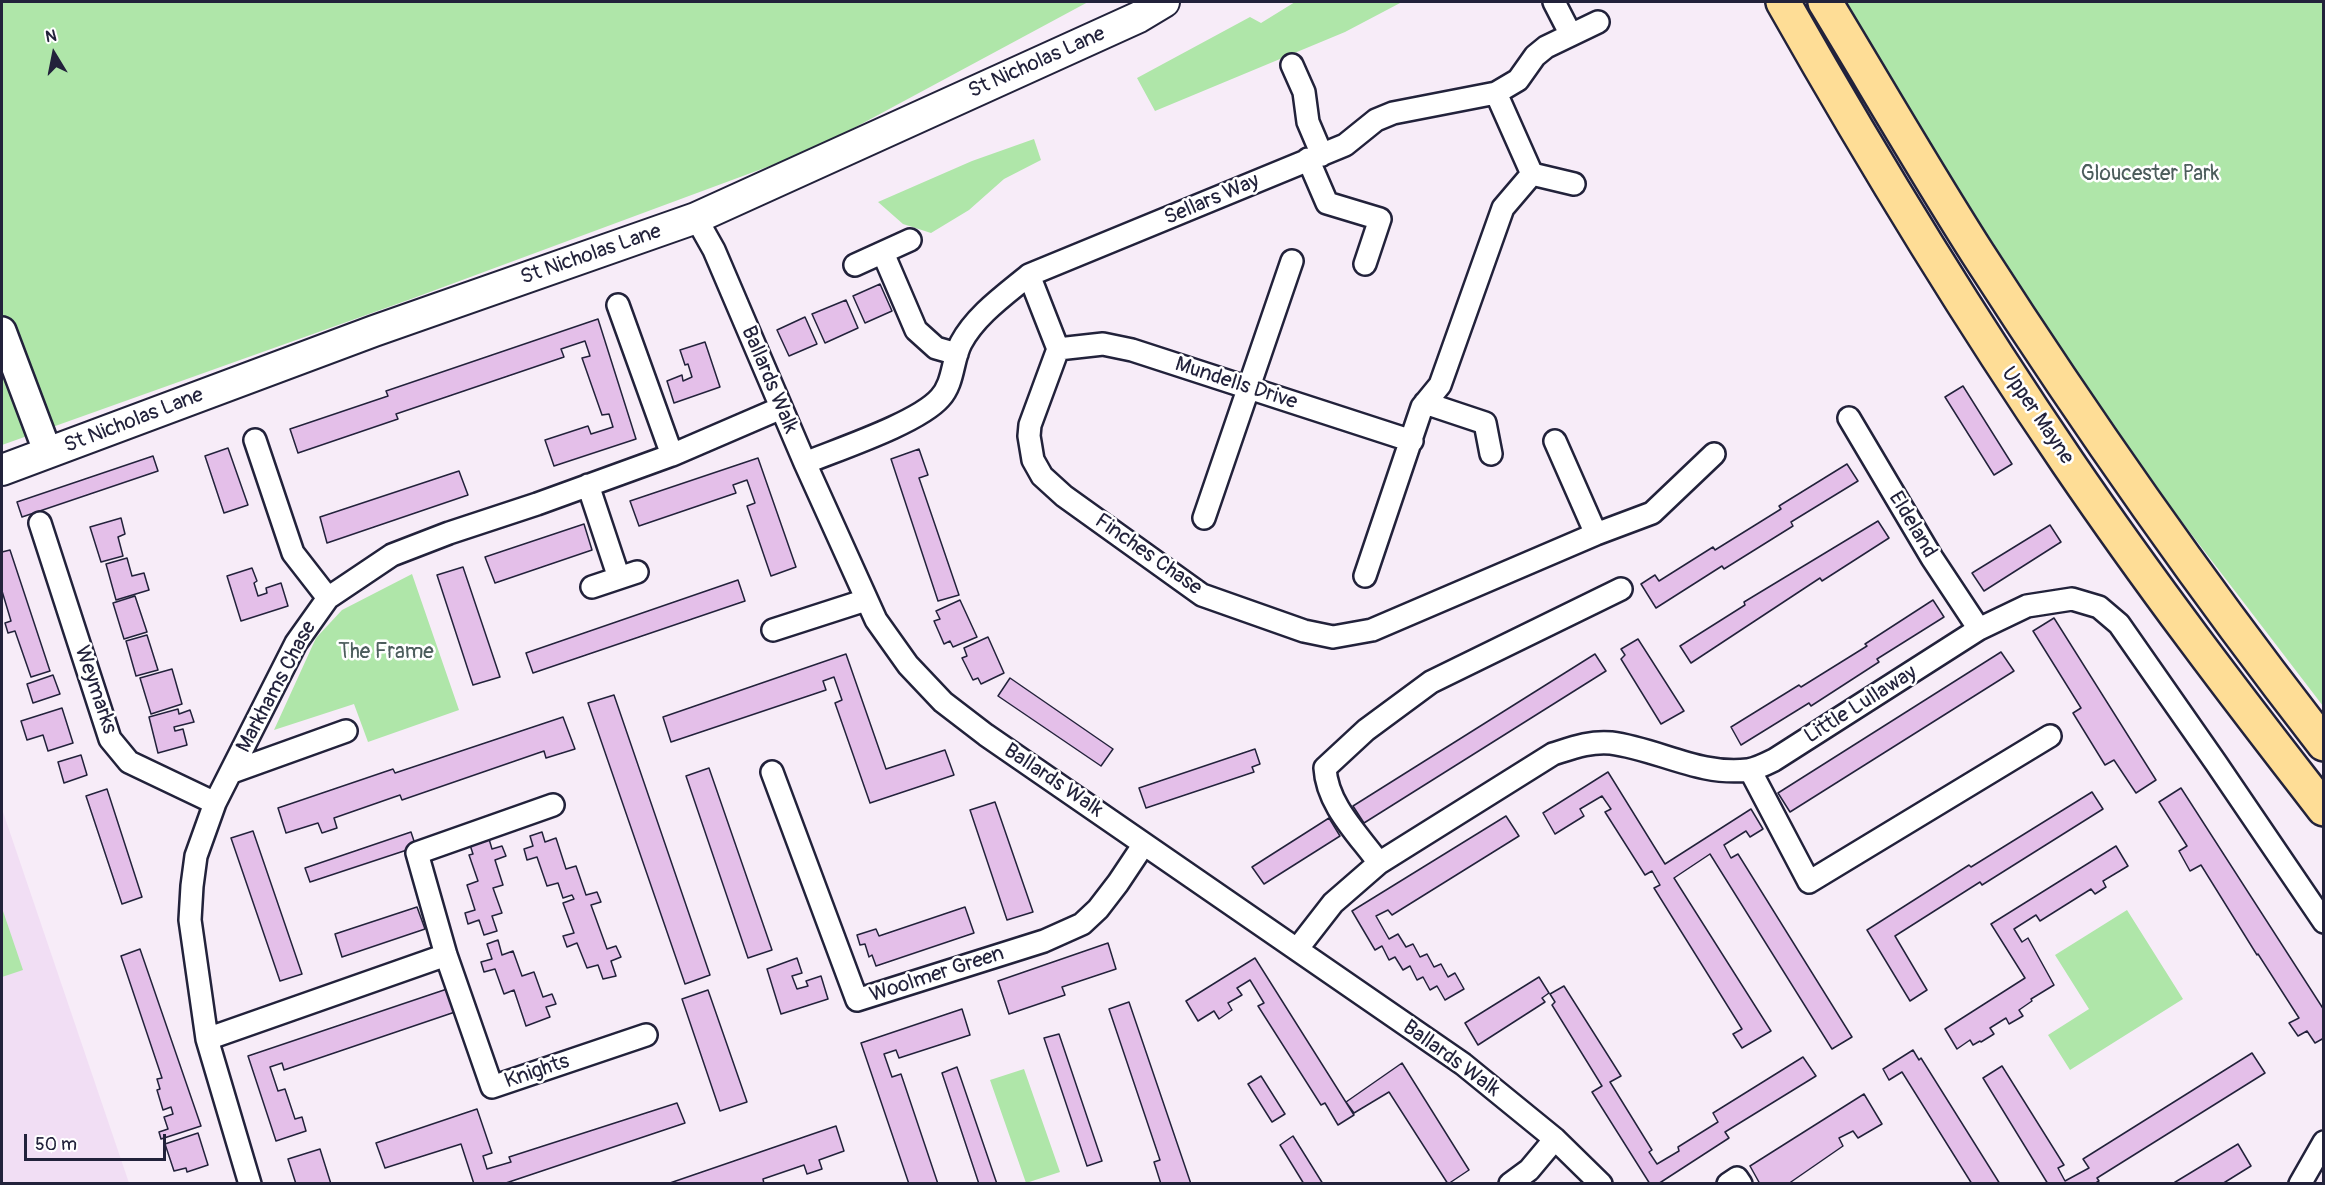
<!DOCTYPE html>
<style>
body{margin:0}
#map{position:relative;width:2325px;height:1185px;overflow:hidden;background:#f7ecf8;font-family:Pangolin,sans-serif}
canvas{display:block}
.frame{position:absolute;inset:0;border:3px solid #22223b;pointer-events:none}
.north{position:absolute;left:24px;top:24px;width:60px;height:60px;-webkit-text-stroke:4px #fff;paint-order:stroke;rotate:350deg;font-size:16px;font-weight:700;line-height:24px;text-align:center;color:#22223b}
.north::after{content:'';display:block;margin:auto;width:21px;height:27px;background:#22223b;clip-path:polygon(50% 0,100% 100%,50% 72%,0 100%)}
.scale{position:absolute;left:24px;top:1134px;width:142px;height:27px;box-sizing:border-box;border:3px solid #22223b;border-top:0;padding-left:8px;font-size:18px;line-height:21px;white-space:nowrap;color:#22223b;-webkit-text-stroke:4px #fff;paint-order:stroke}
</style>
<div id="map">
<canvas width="2325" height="1185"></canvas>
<div class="frame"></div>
<div class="north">N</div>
<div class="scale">50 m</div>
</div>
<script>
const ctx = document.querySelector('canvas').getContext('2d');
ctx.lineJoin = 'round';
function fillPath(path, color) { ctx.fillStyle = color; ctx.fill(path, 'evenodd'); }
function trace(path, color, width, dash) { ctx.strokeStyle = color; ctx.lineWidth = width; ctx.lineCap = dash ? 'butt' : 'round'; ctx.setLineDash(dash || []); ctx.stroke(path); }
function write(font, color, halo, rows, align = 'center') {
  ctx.font = font + ' Pangolin,sans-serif'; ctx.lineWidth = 5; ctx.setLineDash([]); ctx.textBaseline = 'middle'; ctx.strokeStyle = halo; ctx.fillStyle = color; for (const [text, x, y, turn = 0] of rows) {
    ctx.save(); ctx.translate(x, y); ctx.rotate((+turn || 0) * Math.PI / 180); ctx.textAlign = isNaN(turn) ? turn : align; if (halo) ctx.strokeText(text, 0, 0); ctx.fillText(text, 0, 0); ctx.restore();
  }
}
const built = new Path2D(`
 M2,809l127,374h-127z`);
const green = new Path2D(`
 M2,2h1086l-275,148 -402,149 -409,146z
 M1295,2h107l-57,30 -190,79 -18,-33 113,-61 11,6z
 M1839,2h484v704l-203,-265 -155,-231z
 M1034,139l7,21 -37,19 -35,31 -38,23 -28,-9 -25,-22 94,-41z
 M412,574l47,136 -91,32 -14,-38 -80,26 42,-92 26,-28z
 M2,908l21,62 -21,7z
 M2127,910l56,89 -113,71 -22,-35 41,-26 -34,-54z
 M1024,1069l36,103 -34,11 -36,-103z`);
const building = new Path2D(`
 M880,284l12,27 -27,12 -12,-27z
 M846,300l12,28 -33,15 -13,-29z
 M805,317l12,27 -28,12 -12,-26z
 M598,319l38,120 -82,27 -9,-26 43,-14 3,8 22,-7 -4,-13 -7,1 -20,-57 8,-2 -5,-15 -24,8 3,8 -168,57 2,5 -100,34 -8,-24 98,-33 -2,-5z
 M705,342l15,45 -46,16 -7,-22 15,-6 1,6 9,-4 -4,-13 -3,1 -5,-15z
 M1963,386l49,78 -18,11 -49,-78z
 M228,448l20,57 -24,8 -19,-57z
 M919,449l9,26 -9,3 40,117 -21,6 -47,-142z
 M153,456l5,15 -136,46 -5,-15z
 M758,458l38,109 -25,9 -24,-70 8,-3 -8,-23 -14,5 3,8 -97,33 -9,-25z
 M1847,464l11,17 -67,41 2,4 -69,43 -2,-3 -66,42 -15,-24 14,-9 4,6 54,-34 2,3 66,-41 -2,-3z
 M459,471l9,24 -141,48 -7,-26z
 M121,518l4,16 -7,3 5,19 -22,6 -11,-35z
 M1878,521l11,17 -67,43 -2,-3 -129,85 -11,-17 65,-41 -1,-3z
 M584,524l8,26 -97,33 -10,-26z
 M2050,525l11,17 -77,49 -12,-18z
 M10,550l40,121 -19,6 -16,-46 -7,2 -3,-10 6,-2 -9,-30v-39z
 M127,558l5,18 12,-3 5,17 -33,10 -10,-36z
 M463,567l37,110 -27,8 -36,-110z
 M252,568l5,13 -3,2 4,13 9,-3 -1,-5 15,-5 7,23 -47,15 -14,-45z
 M738,580l7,21 -212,72 -7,-20z
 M135,596l12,36 -23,7 -11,-36z
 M960,600l17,37 -24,10 -3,-6 -6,3 -10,-23 6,-2 -4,-8z
 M1933,600l11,17 -67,42 2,3 -68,44 -2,-3 -68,42 -10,-18 68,-42 2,2 66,-41 -2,-2z
 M2054,618l102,162 -20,13 -22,-33 -9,5 -32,-52 8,-5 -48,-77z
 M147,635l11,35 -22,6 -10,-35z
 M988,637l16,36 -23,11 -3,-6 -5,2 -11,-22 5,-2 -3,-8z
 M1638,639l46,72 -23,13 -40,-65 4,-4 -4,-6z
 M2001,652l13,19 -224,141 -12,-19z
 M846,654l40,115 59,-19 9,25 -84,28 -35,-100 7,-3 -8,-23 -11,4 3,9 -155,52 -8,-25z
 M1595,654l11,17 -242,152 -11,-17z
 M172,669l10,35 -31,10 -11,-36z
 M53,675l7,19 -27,9 -6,-19z
 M1010,678l103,71 -12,17 -103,-70z
 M614,695l96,280 -25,9 -97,-281z
 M62,708l11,35 -25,8 -5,-16 -16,5 -6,-19z
 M178,709l1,5 11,-4 4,12 -20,5 1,4 8,-2 4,16 -29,8 -9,-36z
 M563,717l12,32 -29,9 -2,-7 -142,49 -2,-5 -66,23 3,10 -15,5 -4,-10 -32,10 -8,-25 115,-39 2,4z
 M1255,749l5,15 -8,3 2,5 -108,36 -7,-20z
 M81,755l6,20 -23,8 -6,-21z
 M709,768l63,182 -24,8 -62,-182z
 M1608,772l57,92 86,-55 12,20 -13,8 -4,-6 -22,14 7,13 7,-4 114,183 -20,12 -122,-195 -36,24 97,153 -29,17 -9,-14 9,-5 -88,-141 6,-3 -8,-14 -7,4 -40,-63 6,-3 -9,-13 -22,13 4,7 -29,18 -12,-21z
 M2181,788l143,222v28l-9,5 -8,-12 -9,5 -9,-13 10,-5 -41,-64 -1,1 -56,-90 -11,6 -11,-20 8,-5 -28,-44z
 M107,789l35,108 -20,7 -36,-108z
 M2092,792l11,17 -121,76 -2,-3 -85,54 32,54 -17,11 -43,-71 102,-65 2,2z
 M995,802l38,110 -26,8 -37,-110z
 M1506,816l13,20 -127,79 -4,-5 -12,6 13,23 9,-5 8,13 7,-3 7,13 7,-3 7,13 7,-3 7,13 7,-4 9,16 -19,11 -8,-14 -7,4 -7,-13 -6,3 -7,-14 -7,4 -8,-13 -6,3 -7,-14 -7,4 -23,-39z
 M1329,818l11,18 -76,48 -12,-17z
 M253,831l49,143 -22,7 -49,-143z
 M411,832l5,15 -106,35 -5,-14z
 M542,832l3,10 11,-4 10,31 10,-3 10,29 11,-3 4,10 -10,3 16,44 9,-3 5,11 -10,4 5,15 -13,3 -5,-14 -11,3 -10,-25 -10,4 -4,-11 11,-3 -11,-30 11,-4 -2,-4 -9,3 -5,-15 -11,3 -10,-29 -10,3 -3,-11 9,-3 -3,-10z
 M489,839l3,10 10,-3 4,10 -11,4 8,25 -10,3 9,25 -10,3 5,15 -13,4 -5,-15 -11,4 -3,-11 10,-3 -8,-25 11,-4 -9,-26 4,-1 -3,-9z
 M2116,846l12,20 -25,15 3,6 -11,7 -4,-5 -51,32 -4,-6 -22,14 8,13 6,-4 26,47 -23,14 1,2 -13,9 4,6 -14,8 -3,-6 -16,10 4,6 -13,8 -1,-1 -7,4 -3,-5 -13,9 -12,-20 80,-51 -34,-54z
 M417,907l8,22 -83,28 -7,-23z
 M965,907l9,26 -98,33 -4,-11 -3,2 -4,-13 -5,1 -3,-10 19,-6 3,7z
 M498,940l4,15 11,-4 9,25 12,-4 9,25 9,-3 4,10 -10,3 4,10 -24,9 -12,-36 -10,4 -9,-25 -11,3 -3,-10 11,-3 -5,-15z
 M1108,943l8,26 -54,18 3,8 -56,19 -11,-33z
 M140,949l61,177 -40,13 -2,-7 9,-3 -4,-12 9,-3 -2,-7 -8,3 -6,-20 3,-1 -3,-10 5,-1 -41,-122z
 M797,958l5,15 -10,3 5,13 11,-3 -2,-5 15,-5 7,23 -47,15 -14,-45z
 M1255,958l99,157 -16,10 -13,-22 -4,2 -63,-99 6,-3 -14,-23 -13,8 5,7 -14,8 4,7 -13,9 -5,-8 -16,10 -12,-20z
 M1539,977l10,16 -7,5 3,4 -67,43 -13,-22z
 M1564,986l57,90 -11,6 42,68 -3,2 8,12 22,-13 -1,-4 40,-25 -5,-9 90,-56 13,19 -91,56 4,6 -71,46h-8l-58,-92 10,-6 -50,-81 3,-3 -5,-8z
 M447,989l8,23 -171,58 -2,-7 -12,4 8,24 7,-2 10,30 7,-2 4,14 -30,10 -28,-85z
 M708,990l39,112 -27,9 -38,-112z
 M1129,1002l62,182h-30l-7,-22 6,-2 -51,-151z
 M962,1009l8,26 -71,23 -3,-8 -12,4 8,23 9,-3 37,110h-29l-48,-141z
 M1059,1034l43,127 -15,5 -43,-128z
 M1913,1050l6,10 2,-2 79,126h-28l-70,-112 -13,8 -6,-11z
 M2252,1053l13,20 -168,105 2,3 -5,3h-46l-65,-106 19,-12 62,99 -6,3 7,13 24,-13 -6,-9z
 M1402,1063l67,107 -21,14 -59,-92 -35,21 -8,-11z
 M957,1067l40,117h-18l-37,-111z
 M1261,1076l24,38 -13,8 -24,-38z
 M1864,1094l18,30 -24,14 -5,-7 -14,7 4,8 -55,38h-28l-10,-18z
 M677,1103l8,20 -182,61h-29l-13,-40 -76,24 -9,-25 101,-34 15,44 -9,3 4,13 24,-7 -2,-5z
 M836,1126l8,25 -25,9 3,9 -15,5 -3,-9 -41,14 1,5h-97z
 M198,1133l10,32 -21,7 -1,-4 -12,3 -9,-27z
 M1293,1136l30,48h-19l-24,-39z
 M2238,1144l13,22 -29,18h-50z
 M320,1149l11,35h-35l-8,-25z`);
const minor = new Path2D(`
 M1554,2l17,33
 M1292,65l12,27 4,30 14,33
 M1308,159l19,44 53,16 -15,45
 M1532,174l-36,-81 22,-13 17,-24 11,-9 52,-25
 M1532,174l42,10
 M696,218l18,32 91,213 71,157 32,45 35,37 43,33 477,329 92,75 46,45
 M883,253l33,77 20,18 21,6
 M855,265l55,-25
 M1029,275l29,74 -28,76 -1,11 4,24 9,16 22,20 138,99 102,36 29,6 39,-7 224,-96 56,-21 62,-59
 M618,305l54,150
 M1058,349l45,-5 29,6 280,91
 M1425,403l60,20 6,31
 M1849,418l83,140 47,71
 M255,440l38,113 35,45
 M1555,441l41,93
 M805,463c34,-14 113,-40 135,-65 14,-15 12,-38 21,-55 15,-28 44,-48 68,-68l316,-130 31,-25 17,-7 103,-20
 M588,485l31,93
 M1204,518l88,-257
 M40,523l70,216 19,23 86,41
 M1365,576l57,-169 18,-22 63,-177 29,-34
 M592,587l45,-15
 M773,630l93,-30
 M1750,770l59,112 241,-146
 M232,772l114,-41
 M772,772l85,228 187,-59 38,-17 16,-15 20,-26 26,-39
 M553,805l-136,48 29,102 46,132 154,-52
 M1379,863c-21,-29 -52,-58 -54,-95l41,-38 65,-48 190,-93
 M1298,948l35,-45 46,-40 174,-109c19,-6 37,-13 58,-11 47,6 88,33 137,27 8,-1 18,-6 26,-10l205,-131 48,-23 45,-7 27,8 20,17 97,139 108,159
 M207,1039l239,-84
 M250,1184l-43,-145 -17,-119 2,-34 4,-30 19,-53 81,-160 32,-45 64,-43 57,-22 88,-29 135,-49 109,-47
 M1510,1184l19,-14 26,-31
 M1728,1184l9,-6 4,6
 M2300,1184l24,-42`);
const tertiary = new Path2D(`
 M2,331l46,122`);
const secondary = new Path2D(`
 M2,470l372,-139 322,-113 443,-201 25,-15`);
const primary = new Path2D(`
 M1783,2c89,157 183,311 285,461 81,119 168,233 256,346
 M1825,2c51,84 100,169 153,252 108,168 223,332 346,490`);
const streetNames = [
 ["St Nicholas Lane",1037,63,-24],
 ["Sellars Way",1212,200,-23],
 ["St Nicholas Lane",591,255,-19],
 ["Ballards Walk",769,380,67],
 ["Mundells Drive",1236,384,18],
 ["Upper Mayne",2037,416,56],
 ["St Nicholas Lane",134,421,-21],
 ["Eldeland",1912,525,59],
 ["Finches Chase",1148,555,35],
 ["Markhams Chase",277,687,-62],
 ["Weymarks",95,690,71],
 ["Little Lullaway",1861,705,-32],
 ["Ballards Walk",1053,781,34],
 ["Woolmer Green",937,975,-18],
 ["Ballards Walk",1451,1059,36],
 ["Knights",537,1072,-19]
];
const parkNames = [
 ["Gloucester Park",2150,175],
 ["The Frame",386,653]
];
fillPath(built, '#f1def4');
fillPath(green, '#afe6a9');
fillPath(building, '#e4bfe9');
trace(building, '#22223b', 1.5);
trace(minor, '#22223b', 26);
trace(tertiary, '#22223b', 32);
trace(secondary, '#22223b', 34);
trace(primary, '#22223b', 38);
trace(minor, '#fff', 21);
trace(tertiary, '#fff', 27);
trace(secondary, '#fff', 30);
trace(primary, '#fedd96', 33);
write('21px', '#22223b', '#fff', streetNames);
write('21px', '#4c5d5c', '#fff', parkNames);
</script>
